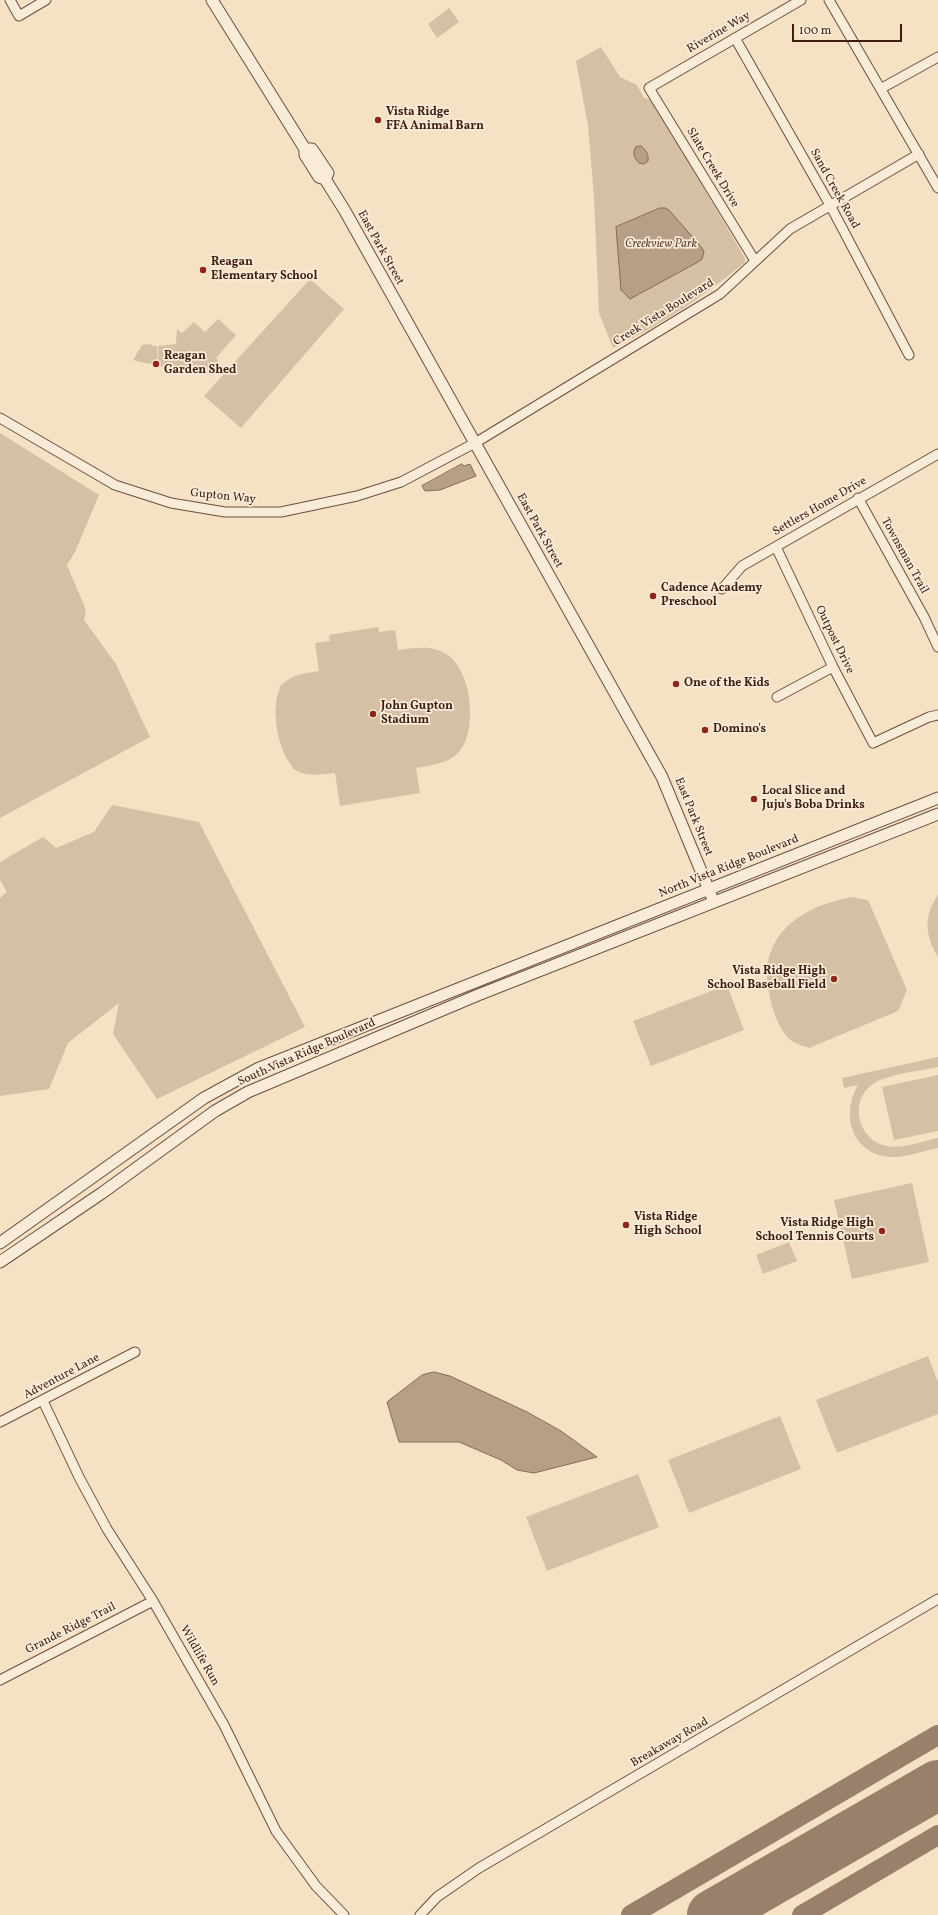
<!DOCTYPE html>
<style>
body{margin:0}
#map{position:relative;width:938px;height:1915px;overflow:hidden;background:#f5e1c4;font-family:Vollkorn,serif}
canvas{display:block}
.scale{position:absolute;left:792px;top:24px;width:110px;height:18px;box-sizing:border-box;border:2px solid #3f1d10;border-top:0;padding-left:5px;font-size:12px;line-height:14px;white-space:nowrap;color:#3f1d10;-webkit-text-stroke:3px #f8ecd9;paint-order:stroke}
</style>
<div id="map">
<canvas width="938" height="1915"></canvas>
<div class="scale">100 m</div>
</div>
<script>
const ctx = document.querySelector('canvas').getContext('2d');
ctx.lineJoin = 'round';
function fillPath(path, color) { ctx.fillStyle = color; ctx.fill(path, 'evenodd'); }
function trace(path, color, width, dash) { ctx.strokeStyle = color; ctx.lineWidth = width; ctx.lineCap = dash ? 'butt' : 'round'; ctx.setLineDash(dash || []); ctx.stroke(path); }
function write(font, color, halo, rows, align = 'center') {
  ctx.font = font + ' Vollkorn,serif'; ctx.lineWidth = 3.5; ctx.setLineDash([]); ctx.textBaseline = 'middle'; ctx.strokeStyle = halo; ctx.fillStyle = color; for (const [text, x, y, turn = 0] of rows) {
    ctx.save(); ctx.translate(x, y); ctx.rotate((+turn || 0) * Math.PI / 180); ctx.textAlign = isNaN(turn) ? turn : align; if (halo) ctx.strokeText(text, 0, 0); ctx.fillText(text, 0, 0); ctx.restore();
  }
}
const green = new Path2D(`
 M449,8l10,14 -22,16 -9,-14z
 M601,47l19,30 17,8 7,13 8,2 93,158v4c-39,34 -85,63 -132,86l-14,-35 -5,-116 -6,-71 -12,-65z
 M310,279l34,30 -103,119 -37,-32z
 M218,319l18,16 -20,23 2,2 -3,10 -7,5 -49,-9 -1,-20 18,-2 1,-15 5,4 12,-11 11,10z
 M151,344l1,2h5l1,20 -25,-6 9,-15z
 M0,433l99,62 -24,57 -8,13 19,45 -2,10 32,44 34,73 -150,81z
 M378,627l1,5 16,-2 3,20c16,-2 34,-5 48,4 26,15 32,77 13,98 -11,12 -28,13 -43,16l4,25 -80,13 -5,-33c-16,1 -29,5 -43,-5l1,-1c-15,-15 -23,-59 -13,-78l-1,-1c13,-14 22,-14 40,-17l-4,-28 15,-2 -1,-6z
 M112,805l87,17 106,205 -148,72 -44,-65 6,-31 -51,40 -19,46 -49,7v-198l7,-6 -7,-12v-18l43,-25 13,11 38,-16z
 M938,895v62c-13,-22 -15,-40 0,-62z
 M851,897l17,3 39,90 -9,21 -89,37c-5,-2 -13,-4 -17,-7 -17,-12 -26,-52 -25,-71 0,-12 8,-31 16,-39 18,-20 42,-28 68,-34z
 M727,985l17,45 -93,36 -18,-45z
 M938,1057v10c-18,4 -50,7 -65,17 -25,17 -15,57 14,62 16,3 36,-5 51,-8v10c-15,3 -33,10 -48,9 -38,-3 -50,-42 -32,-72l-14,3 -2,-10z
 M938,1075v56l-44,9 -12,-53z
 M912,1183l17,79 -77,17 -18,-79z
 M789,1242l8,19 -34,13 -7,-19z
 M928,1356l10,26v32l-101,39 -21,-53z
 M780,1416l21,53 -112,44 -21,-53z
 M638,1474l21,53 -112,44 -21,-54z`);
const water = new Path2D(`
 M641,146c5,4 8,8 7,15l-4,3 -5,-1c-5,-5 -7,-10 -3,-16z
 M660,208h5l4,2 33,38 2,4 -2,7 -4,3 -68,37 -9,-9 -5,-63z
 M462,464l2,2 6,-2 6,12 -36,14 -15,1 -3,-5z
 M434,1372l16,4 77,36 34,19 36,26 -63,16 -17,-3 -16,-10 -42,-18h-60l-12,-40 35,-27z`);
const taxiway = new Path2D(`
 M631,1915l307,-180
 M802,1915l136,-80`);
const runway = new Path2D(`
 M712,1915l226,-130`);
const minor = new Path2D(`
 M10,0l9,16 27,-16
 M829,0l109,188
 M735,38l95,167 79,150
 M882,88l56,-31
 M755,261l-106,-173 152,-88
 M0,418l115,67 56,18 54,9h56l76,-16 44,-14 74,-39 245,-149 70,-65 129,-75
 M858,498l66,119 14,30
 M776,547l57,120 40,76 56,-26 9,-2
 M722,589l20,-23 196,-112
 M777,697l56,-30
 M43,1401l36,76 28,52 46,72 71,124 52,106 40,55 28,29
 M0,1422l135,-70
 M0,1680l153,-79
 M420,1915l17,-18 42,-29 459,-269`);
const tertiary = new Path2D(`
 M212,0l93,149v6l14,22 6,2 20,32 317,566 49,118
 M305,149h7l16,24 -3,6
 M0,1243l204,-145 55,-30 679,-270
 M0,1262l102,-69 113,-82 33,-19 230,-97 460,-181`);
const markers = [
 [378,120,4,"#8f2418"],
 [203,270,4,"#8f2418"],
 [156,364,4,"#8f2418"],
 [653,596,4,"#8f2418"],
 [676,684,4,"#8f2418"],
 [373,714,4,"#8f2418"],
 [705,730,4,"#8f2418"],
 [754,799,4,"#8f2418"],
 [834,979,4,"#8f2418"],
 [626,1225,4,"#8f2418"],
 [882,1231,4,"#8f2418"]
];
const streetNames = [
 ["Riverine Way",719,33,-30],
 ["Slate Creek Drive",712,168,59],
 ["Sand Creek Road",834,189,61],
 ["East Park Street",380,248,61],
 ["Creek Vista Boulevard",664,313,-32],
 ["Gupton Way",223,497,6],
 ["Settlers Home Drive",820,507,-30],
 ["East Park Street",539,531,61],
 ["Townsman Trail",904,556,61],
 ["Outpost Drive",834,640,64],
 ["East Park Street",693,817,68],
 ["North Vista Ridge Boulevard",729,867,-22],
 ["South Vista Ridge Boulevard",307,1053,-24],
 ["Adventure Lane",62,1377,-28],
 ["Grande Ridge Trail",71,1629,-27],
 ["Wildlife Run",199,1656,60],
 ["Breakaway Road",670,1743,-30]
];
const poiNames = [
 ["Vista Ridge",386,113],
 ["FFA Animal Barn",386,127],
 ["Reagan",211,263],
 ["Elementary School",211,277],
 ["Reagan",164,357],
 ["Garden Shed",164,371],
 ["Cadence Academy",661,589],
 ["Preschool",661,603],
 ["One of the Kids",684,684],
 ["John Gupton",381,707],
 ["Stadium",381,721],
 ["Domino's",713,730],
 ["Local Slice and",762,792],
 ["Juju's Boba Drinks",762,806],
 ["Vista Ridge High",826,972,"right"],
 ["School Baseball Field",826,986,"right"],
 ["Vista Ridge",634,1218],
 ["High School",634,1232],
 ["Vista Ridge High",874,1224,"right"],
 ["School Tennis Courts",874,1238,"right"]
];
const parkNames = [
 ["Creekview Park",661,245]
];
fillPath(green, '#d6c0a5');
fillPath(water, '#b79e87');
trace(water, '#876a57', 1);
trace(taxiway, '#9a7f6a', 20);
trace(runway, '#9a7f6a', 50);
trace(minor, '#6c4e3d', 11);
trace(tertiary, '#6c4e3d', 13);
trace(minor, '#f8ecd9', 9);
trace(tertiary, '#f8ecd9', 11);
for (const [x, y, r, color] of markers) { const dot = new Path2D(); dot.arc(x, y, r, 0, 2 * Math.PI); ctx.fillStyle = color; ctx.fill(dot); trace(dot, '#f8ecd9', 1.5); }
write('12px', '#3f1d10', '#f8ecd9', streetNames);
write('bold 12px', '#3f1d10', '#f8ecd9', poiNames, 'left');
write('italic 12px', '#654635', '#f8ecd9', parkNames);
</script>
